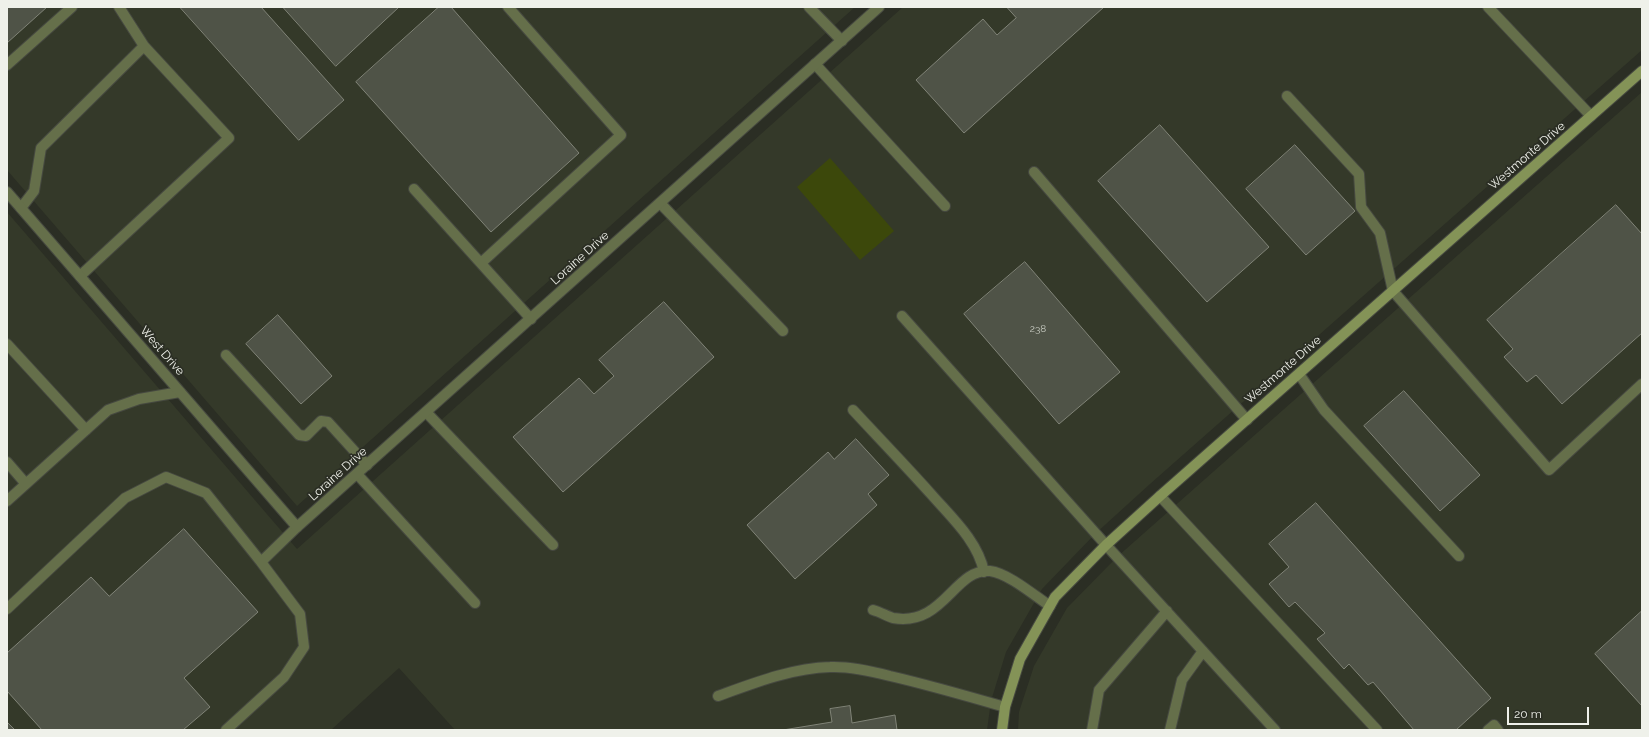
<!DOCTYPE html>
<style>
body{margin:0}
#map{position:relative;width:1649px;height:737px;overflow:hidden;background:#2b2e24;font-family:Raleway,sans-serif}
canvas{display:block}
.frame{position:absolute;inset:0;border:8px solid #eff1ea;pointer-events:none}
.scale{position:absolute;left:1507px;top:707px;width:82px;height:18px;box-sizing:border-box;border:2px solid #eff1ea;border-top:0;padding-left:5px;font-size:12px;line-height:14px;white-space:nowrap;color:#eff1ea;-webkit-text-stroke:3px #2b2e24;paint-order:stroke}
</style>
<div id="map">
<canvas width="1649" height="737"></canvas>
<div class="frame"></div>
<div class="scale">20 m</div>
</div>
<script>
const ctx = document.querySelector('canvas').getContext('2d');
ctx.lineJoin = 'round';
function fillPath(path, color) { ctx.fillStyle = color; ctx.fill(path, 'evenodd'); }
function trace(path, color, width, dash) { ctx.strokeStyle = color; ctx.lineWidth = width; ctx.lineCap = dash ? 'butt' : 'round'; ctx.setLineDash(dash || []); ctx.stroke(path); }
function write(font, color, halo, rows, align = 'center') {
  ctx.font = font + ' Raleway,sans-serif'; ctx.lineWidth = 3.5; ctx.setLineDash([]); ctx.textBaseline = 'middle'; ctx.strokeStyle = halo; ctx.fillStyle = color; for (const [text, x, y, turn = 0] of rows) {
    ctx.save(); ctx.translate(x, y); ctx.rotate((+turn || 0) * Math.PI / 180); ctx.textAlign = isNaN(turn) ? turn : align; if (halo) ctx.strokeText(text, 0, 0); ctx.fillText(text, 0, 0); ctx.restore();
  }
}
const built = new Path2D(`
 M7,7h848l-558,499 -290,-336z
 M903,7h739v43l-492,434 -55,50 -53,55 -36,63 -15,49 -4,29h-532l-56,-62 -68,62h-324v-518l290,337z
 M1642,92v638h-624l1,-18 15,-46 33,-58 50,-51z`);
const green = new Path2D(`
 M830,158l64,73 -34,29 -63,-73z`);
const building = new Path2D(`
 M7,7h40l-40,36z
 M180,7h81l83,93 -45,40z
 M283,7h116l-63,59z
 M439,7h12l128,146 -88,79 -135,-150z
 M1007,7h97l-140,126 -48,-53 67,-61 14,16 19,-17z
 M1160,125l109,122 -62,55 -109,-121z
 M1295,145l60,66 -49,44 -60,-66z
 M1616,205l26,29v99l-80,71 -26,-29 -9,7 -23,-25 9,-8 -26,-29z
 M1025,262l95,110 -61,52 -95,-110z
 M664,302l50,55 -151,135 -50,-55 66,-59 15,16 20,-18 -15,-16z
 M278,315l54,61 -31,28 -55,-60z
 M1404,391l76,84 -40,36 -76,-85z
 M856,439l33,36 -21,19 9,11 -82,74 -48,-54 81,-73 6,7z
 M1316,503l175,195 -35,32h-42l-41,-48 -5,3 -19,-21 -5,5 -27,-30 8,-6 -30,-31 -6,5 -20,-23 20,-17 -20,-23z
 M184,529l74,83 -74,66 26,29 -27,23h-141l-35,-39v-38l84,-76 18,19z
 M1642,611v95l-47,-52z
 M850,706l2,17 43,-8 2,15h-114l49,-8 -2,-13z
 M7,722l8,8h-8z`);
const lane = new Path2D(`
 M119,7l25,39
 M809,7l33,34
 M1488,7l103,109
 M815,64l130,142
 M7,65l65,-58
 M1287,96l72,78 2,33 19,26 13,58 156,179 93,-86
 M1034,172l213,248
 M414,189l117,130
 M660,203l123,128
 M21,208l13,-17 7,-43 103,-102 85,92 -149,138
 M481,263l140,-128 -113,-128
 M902,316l204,229 169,185
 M7,344l79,86
 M226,355l73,80 7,1 15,-15 7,1 39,43
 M1299,374l25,36 135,146
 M853,410c26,28 52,55 78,84 20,23 47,47 53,78
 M426,412l127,133
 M7,462l19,22
 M357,474l118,129
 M1160,496l217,234
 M7,501l101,-91 31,-11 41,-7
 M7,609l118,-111 41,-21 40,16 55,69
 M873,610c7,2 14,6 20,8 51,9 61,-50 97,-47 18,2 45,25 60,35
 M718,696c36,-13 74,-28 112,-29 20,-1 41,4 60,9 39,9 77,20 115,31
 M226,730l58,-53 20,-30 -4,-33 -39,-52 36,-35
 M1092,730l7,-40 68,-79
 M1170,730l12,-50 21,-29
 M1488,730l6,-5 4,5`);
const street = new Path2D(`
 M7,192l290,335 582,-520`);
const secondary = new Path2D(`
 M1002,730l3,-23 15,-48 35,-62 51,-52 54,-49 482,-425`);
const numberNames = [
 ["238",1038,329]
];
const streetNames = [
 ["Westmonte Drive",1527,156,-41],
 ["Loraine Drive",580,258,-42],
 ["West Drive",162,351,49],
 ["Westmonte Drive",1283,370,-41],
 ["Loraine Drive",338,474,-42]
];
fillPath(built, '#343929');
fillPath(green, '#3c480b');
fillPath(building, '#4f5347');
trace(building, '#808377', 1);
trace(lane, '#464940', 12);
trace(street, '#464940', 12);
trace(secondary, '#464940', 12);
trace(lane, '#656f4a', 10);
trace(street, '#656f4a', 10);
trace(secondary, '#849357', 10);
write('10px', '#c7cac1', null, numberNames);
write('12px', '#eff1ea', '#2b2e24', streetNames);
</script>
